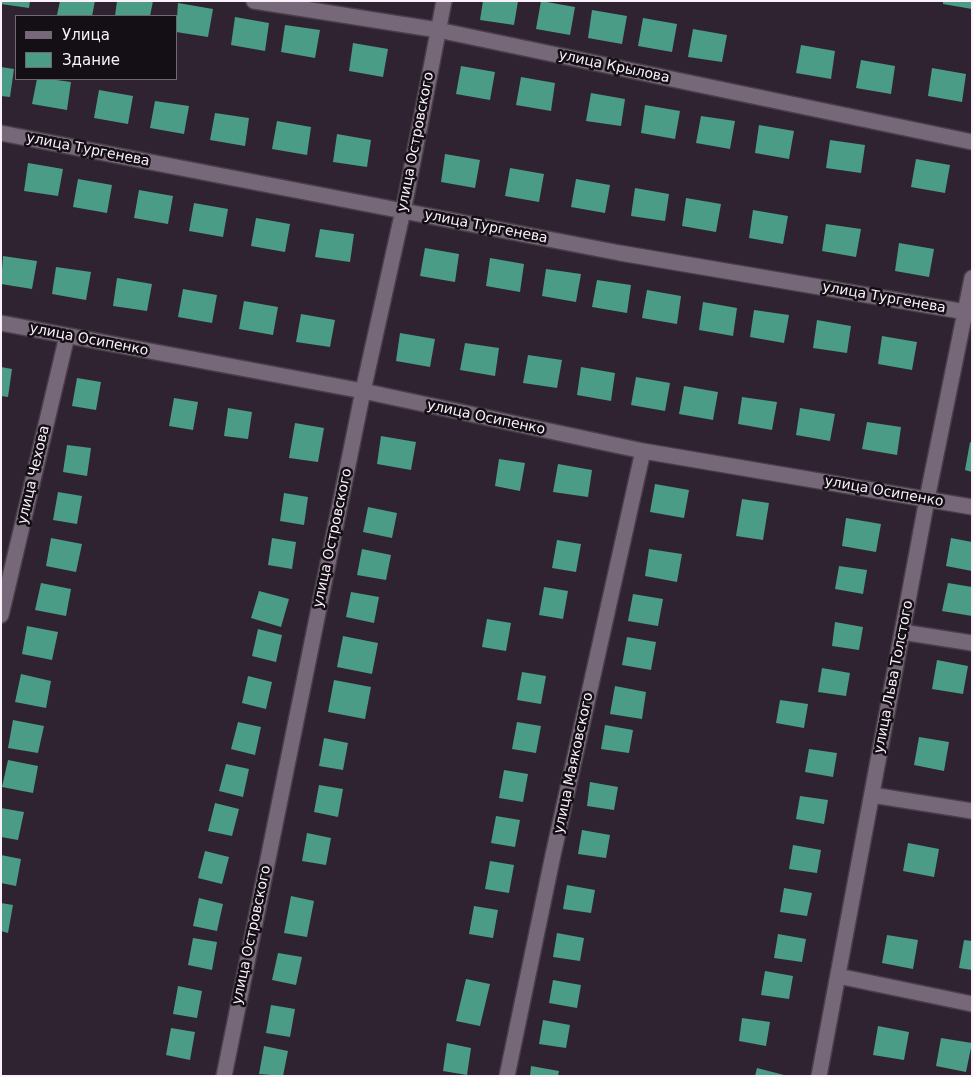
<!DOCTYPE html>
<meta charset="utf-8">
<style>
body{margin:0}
#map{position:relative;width:973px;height:1077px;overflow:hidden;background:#2f2331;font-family:"DejaVu Sans",sans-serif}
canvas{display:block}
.frame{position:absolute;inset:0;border:2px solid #f9f0fa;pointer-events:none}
.legend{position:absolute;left:15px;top:15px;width:162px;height:65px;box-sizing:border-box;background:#140f15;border:1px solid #706971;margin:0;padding:6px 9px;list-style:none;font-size:15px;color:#f9f0fa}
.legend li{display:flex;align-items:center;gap:10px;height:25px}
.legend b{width:25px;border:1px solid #706971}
</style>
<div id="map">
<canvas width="973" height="1077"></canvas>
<div class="frame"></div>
<ul class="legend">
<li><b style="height:6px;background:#776879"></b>Улица</li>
<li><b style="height:14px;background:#4b9c86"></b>Здание</li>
</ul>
</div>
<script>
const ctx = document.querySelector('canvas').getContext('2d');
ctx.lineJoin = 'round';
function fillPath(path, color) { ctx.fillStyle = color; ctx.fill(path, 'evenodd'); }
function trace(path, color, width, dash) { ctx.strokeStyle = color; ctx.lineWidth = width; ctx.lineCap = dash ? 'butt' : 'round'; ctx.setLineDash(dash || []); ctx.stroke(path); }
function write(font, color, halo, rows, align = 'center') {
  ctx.font = font + ' "DejaVu Sans",sans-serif'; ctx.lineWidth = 5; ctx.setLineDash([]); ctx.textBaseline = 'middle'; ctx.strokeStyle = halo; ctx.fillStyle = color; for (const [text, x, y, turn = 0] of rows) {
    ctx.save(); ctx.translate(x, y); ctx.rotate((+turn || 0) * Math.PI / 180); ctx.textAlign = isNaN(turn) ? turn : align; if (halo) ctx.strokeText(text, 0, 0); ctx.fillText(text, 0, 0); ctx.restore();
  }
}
const building = new Path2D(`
 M1,1h29l-1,7 -28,-4z
 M60,1h35l-3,15 -35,-1z
 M117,1h36l-3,15h-35z
 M483,1h35l-4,24 -34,-5z
 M541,1l34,6 -5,28 -34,-6z
 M943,1h29v8l-29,-5z
 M178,3l35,6 -5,28 -32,-5z
 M592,10l35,6 -5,28 -34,-6z
 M235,17l34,6 -4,28 -34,-6z
 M643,18l34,6 -5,28 -34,-6z
 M285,25l35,5 -5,28 -34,-6z
 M693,29l34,6 -5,27 -34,-5z
 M353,43l35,6 -5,28 -34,-6z
 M801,45l34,6 -4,28 -35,-6z
 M861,60l34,6 -4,28 -35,-6z
 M461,66l34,6 -5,28 -34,-6z
 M1,67l13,2 -4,28 -9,-1z
 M932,68l34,6 -4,28 -34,-6z
 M521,77l34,6 -4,28 -35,-6z
 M37,79h12l22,3 -4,28 -35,-6z
 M99,90l34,6 -5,28 -34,-6z
 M591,93l34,6 -4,27 -35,-5z
 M155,101l34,5 -5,28 -34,-6z
 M645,105l35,6 -5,28 -34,-6z
 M215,113l34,5 -4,28 -35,-6z
 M701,116l34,5 -5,28 -34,-6z
 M277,121l34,6 -4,28 -35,-6z
 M759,125l35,6 -5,28 -34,-6z
 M337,134l34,6 -4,27 -34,-5z
 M830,140l35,5 -4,28 -35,-5z
 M445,154l35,6 -5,28 -34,-6z
 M916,159l34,6 -5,28 -34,-6z
 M28,163l35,6 -5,27 -34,-5z
 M510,168l34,6 -5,28 -34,-6z
 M78,179l34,6 -5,28 -34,-6z
 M576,179l34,6 -5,28 -34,-6z
 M635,188l34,6 -4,27 -34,-5z
 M139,190l34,6 -5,28 -34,-6z
 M686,198l35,6 -5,28 -34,-6z
 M194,203l34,6 -5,28 -34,-6z
 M753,210l35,6 -5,28 -34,-6z
 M256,218l34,6 -5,28 -34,-6z
 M826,224l35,5 -5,28 -34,-6z
 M320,229l34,5 -4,28 -35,-5z
 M899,243l35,6 -5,28 -34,-6z
 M425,248l34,6 -4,28 -35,-6z
 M3,256l34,5 -5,28 -31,-5z
 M490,258l34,6 -4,28 -34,-6z
 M56,267l35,5 -5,28 -34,-6z
 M546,269l35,5 -5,28 -34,-6z
 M117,278l35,6 -5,27 -34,-5z
 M597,280l34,5 -4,28 -35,-6z
 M183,289l34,6 -5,28 -34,-6z
 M647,290l34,6 -4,28 -35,-6z
 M244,301l34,6 -5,28 -34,-6z
 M703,302l34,6 -4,28 -34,-6z
 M754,310l35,5 -5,28 -34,-6z
 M301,314l34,6 -5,27 -34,-5z
 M817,320l34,6 -4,27 -34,-5z
 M400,333l35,6 -5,28 -34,-6z
 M882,336l35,6 -5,28 -34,-6z
 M465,343l34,5 -4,28 -35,-6z
 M528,355l34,5 -5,28 -34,-5z
 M1,367l11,2 -4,28 -7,-1z
 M581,367l34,6 -4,28 -34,-6z
 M636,377l34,6 -5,28 -34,-6z
 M77,378l24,4 -5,28 -24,-4z
 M684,386l34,6 -5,28 -34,-6z
 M742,397l35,5 -5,28 -34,-6z
 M174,398l24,4 -5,28 -24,-4z
 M228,408l24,4 -4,27 -24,-3z
 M800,408l35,6 -5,27 -34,-6z
 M867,422l34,5 -4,28 -35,-6z
 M295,423l29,5 -6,34 -29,-4z
 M381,436l35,6 -5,28 -34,-6z
 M970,442l2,1v29l-7,-2z
 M67,445l24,3 -4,28 -24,-4z
 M499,459l26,4 -5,28 -25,-5z
 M558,464l34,6 -4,27 -35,-5z
 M655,484l34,6 -5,28 -34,-6z
 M58,492l24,4 -5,28 -24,-4z
 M284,493l24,4 -4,28 -24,-4z
 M742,499l27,4 -6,37 -27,-4z
 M368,507l29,6 -5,25 -29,-6z
 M846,518l35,6 -5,28 -34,-6z
 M51,538l31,6 -6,28 -30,-6z
 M272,538l24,4 -4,27 -24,-4z
 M951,538l21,4v29l-26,-5z
 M557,540l24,4 -5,28 -24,-4z
 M362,549l29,6 -5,25 -29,-5z
 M649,549l33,5 -5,28 -32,-6z
 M839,566l28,4 -4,24 -28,-5z
 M41,583l30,6 -5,27 -31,-6z
 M948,583l24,4v29l-30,-5z
 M544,587l24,4 -5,28 -24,-4z
 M259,591l30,8 -8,28 -30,-9z
 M351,592l28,5 -5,26 -28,-6z
 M633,594l30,5 -5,27 -30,-5z
 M487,619l24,4 -5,28 -24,-4z
 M835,622l28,5 -4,23 -27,-4z
 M27,626l31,6 -6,28 -30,-6z
 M258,629l24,6 -6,27 -24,-6z
 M343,636l35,7 -6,31 -35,-7z
 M627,637l29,5 -5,28 -29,-5z
 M937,660l31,6 -5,28 -31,-5z
 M822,668l28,5 -4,23 -28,-4z
 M522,672l24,4 -5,28 -24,-4z
 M21,674l30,7 -5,27 -31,-6z
 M248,676l24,6 -6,27 -24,-6z
 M334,680l37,7 -6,32 -37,-7z
 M615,686l31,6 -4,27 -32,-5z
 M780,700l28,4 -4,24 -28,-5z
 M13,720l31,6 -6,27 -30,-5z
 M238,722l23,5 -6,28 -24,-6z
 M517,722l24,4 -5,27 -24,-4z
 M605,725l28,5 -4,23 -28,-4z
 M919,737l30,5 -5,29 -30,-6z
 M324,738l24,5 -5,27 -24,-4z
 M809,749l28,4 -4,24 -28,-5z
 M8,760l30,6 -5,27 -31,-6z
 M226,764l23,5 -6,28 -24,-6z
 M504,770l24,4 -5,28 -24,-4z
 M590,782l28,5 -4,23 -27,-4z
 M319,785l24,4 -5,28 -24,-5z
 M800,796l28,4 -4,24 -28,-5z
 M215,803l24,6 -7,27 -24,-5z
 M1,808l23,4 -6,28 -17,-3z
 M496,816l24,4 -5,27 -24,-4z
 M582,830l28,5 -4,23 -28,-4z
 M307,833l24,5 -5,27 -24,-4z
 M908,843l31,6 -5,28 -31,-6z
 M793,845l28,5 -4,23 -28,-4z
 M205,851l24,6 -7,27 -24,-6z
 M1,855l20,4 -5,27 -15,-3z
 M490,861l24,4 -5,28 -24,-4z
 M567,885l28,5 -4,23 -28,-4z
 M784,888l28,5 -5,23 -27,-4z
 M291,896l23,5 -7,36 -23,-4z
 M199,898l24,6 -6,27 -24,-5z
 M1,903l12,2 -5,28 -7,-2z
 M474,906l24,4 -5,28 -24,-4z
 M557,933l27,5 -4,23 -27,-4z
 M778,934l28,5 -4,23 -28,-4z
 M887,935l31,5 -5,29 -31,-6z
 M193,938l24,4 -5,28 -24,-5z
 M964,940l8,1v29l-13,-2z
 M278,953l24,4 -6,28 -24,-5z
 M765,971l28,5 -4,23 -28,-4z
 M466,979l24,5 -10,42 -24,-5z
 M553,980l28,5 -4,23 -28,-5z
 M178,986l24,5 -5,27 -24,-4z
 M271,1005l24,4 -5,28 -24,-4z
 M742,1018l28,4 -4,24 -27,-5z
 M543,1020l27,5 -4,23 -27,-4z
 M878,1026l31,6 -5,28 -31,-5z
 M171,1028l24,4 -5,28 -24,-5z
 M941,1038l31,5 -6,29 -30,-6z
 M447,1043l24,5 -4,27 -24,-4z
 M264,1046l24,5 -5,25 -24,-2z
 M531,1066l28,5 -1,5h-28z
 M757,1068l27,7 -1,1h-28z`);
const minor = new Path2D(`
 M254,1l184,29 534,112
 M1,133l619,120 352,60
 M1,323l362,68 280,60 329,56
 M1,615l66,-279
 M902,632l70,11
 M872,795l100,16
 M838,976l134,28
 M224,1076l139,-685 43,-194 38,-196
 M507,1076l46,-221 90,-404
 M819,1076l108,-577 45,-221`);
const streetNames = [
 ["улица Крылова",614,67,12],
 ["улица Островского",416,142,-79],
 ["улица Тургенева",88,150,11],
 ["улица Тургенева",486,227,11],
 ["улица Тургенева",884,298,10],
 ["улица Осипенко",89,340,11],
 ["улица Осипенко",486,418,12],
 ["улица Чехова",34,475,-77],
 ["улица Осипенко",884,492,10],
 ["улица Островского",333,538,-78],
 ["улица Льва Толстого",894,677,-79],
 ["улица Маяковского",574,763,-78],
 ["улица Островского",252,935,-78]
];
fillPath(building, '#4b9c86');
trace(minor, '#493e4a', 18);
trace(minor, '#776879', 15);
write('14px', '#f9f0fa', '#140f15', streetNames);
</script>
